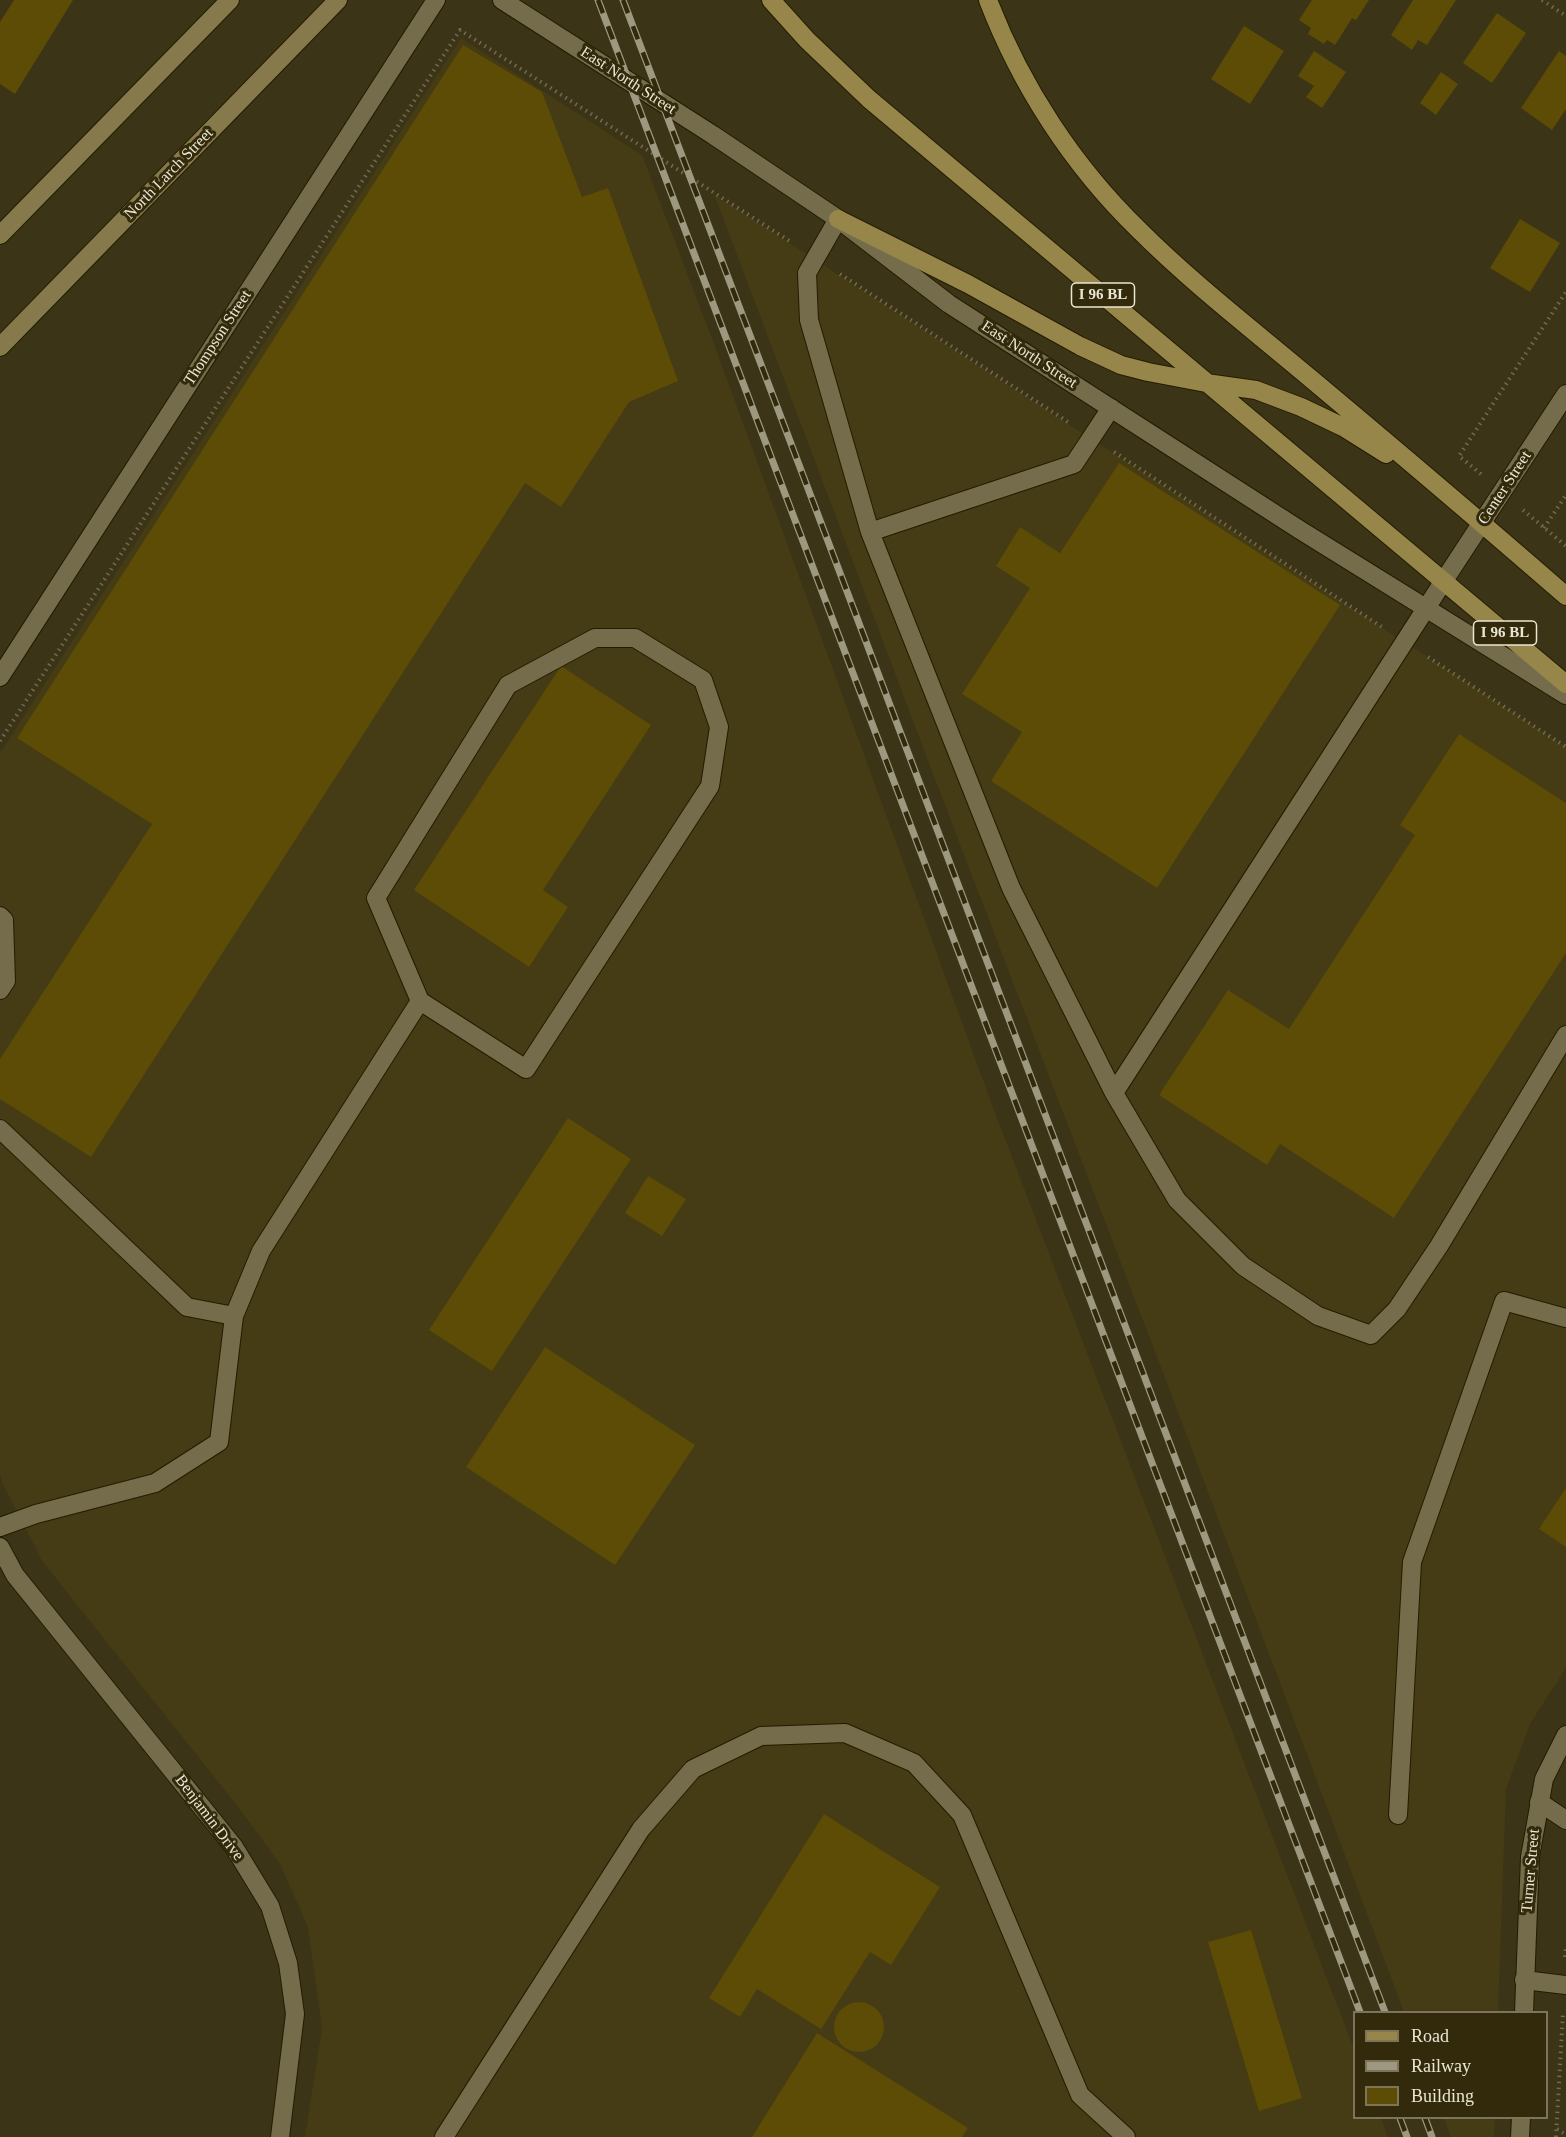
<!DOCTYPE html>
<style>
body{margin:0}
#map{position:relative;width:1566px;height:2137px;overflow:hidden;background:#3c3416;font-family:"Times New Roman",serif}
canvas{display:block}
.legend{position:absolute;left:1353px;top:2011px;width:195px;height:108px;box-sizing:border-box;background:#322a0b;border:2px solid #7c755b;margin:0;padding:8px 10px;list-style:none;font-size:18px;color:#eae6d4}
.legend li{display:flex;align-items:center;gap:12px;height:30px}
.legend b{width:30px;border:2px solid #7c755b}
</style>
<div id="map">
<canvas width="1566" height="2137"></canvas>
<ul class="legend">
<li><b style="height:8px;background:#97864a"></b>Road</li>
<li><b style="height:8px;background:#9d9880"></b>Railway</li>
<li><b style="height:16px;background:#5c4c05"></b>Building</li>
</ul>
</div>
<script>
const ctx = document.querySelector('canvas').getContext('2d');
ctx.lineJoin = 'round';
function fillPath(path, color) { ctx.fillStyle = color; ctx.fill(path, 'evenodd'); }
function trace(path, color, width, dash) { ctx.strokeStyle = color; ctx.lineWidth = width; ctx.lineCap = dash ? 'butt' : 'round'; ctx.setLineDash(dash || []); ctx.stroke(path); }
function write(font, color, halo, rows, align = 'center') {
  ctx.font = font + ' "Times New Roman",serif'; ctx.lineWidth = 6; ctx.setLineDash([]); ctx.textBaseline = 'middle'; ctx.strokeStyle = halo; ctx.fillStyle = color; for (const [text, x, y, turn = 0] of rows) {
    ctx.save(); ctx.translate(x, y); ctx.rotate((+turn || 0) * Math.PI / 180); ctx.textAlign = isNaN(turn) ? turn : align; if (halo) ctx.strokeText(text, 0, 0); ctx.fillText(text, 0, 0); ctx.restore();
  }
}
const built = new Path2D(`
 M461,38l181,117 74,194 278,761 360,939v69h27l7,19h-1083l17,-109 -14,-101 -28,-63 -45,-61 -193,-242 -40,-79 -2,-8v-721z
 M714,194l852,553v921l-36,56 -24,65 -8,223h-94l-242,-642 -221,-575z
 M1444,2118h51l-1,19h-43z`);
const building = new Path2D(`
 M14,0h59l-58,94 -15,-10v-62z
 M1312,0h57l-13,20 -4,-2 -17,27 -8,-5 -3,4 -16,-10 3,-6 -12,-8z
 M1413,0h43l-29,45 -9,-5 -6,10 -21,-15z
 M1497,13l29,20 -34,50 -29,-20z
 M1244,26l40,25 -34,53 -39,-25z
 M463,45l79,47 40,105 26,-9 70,193 -49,21 -68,105 -36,-24 -434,674 -91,-58v-40l152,-235 -135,-86z
 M1314,51l32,21 -24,36 -16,-11 8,-11 -16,-10z
 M1559,51l7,5v53l-14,21 -31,-22z
 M1441,72l17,12 -22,31 -16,-12z
 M1520,219l40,24 -30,49 -40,-24z
 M1119,463l221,142 -183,283 -166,-107 31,-49 -60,-38 68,-106 -34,-22 24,-39 40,26z
 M561,666l90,59 -108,165 25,17 -39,60 -115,-77z
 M1459,734l107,69v150l-172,265 -114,-74 -13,21 -108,-70 69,-105 61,39 126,-194 -15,-10z
 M568,1118l63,41 -139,212 -63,-41z
 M648,1176l38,23 -24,37 -37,-23z
 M545,1347l150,98 -80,120 -149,-98z
 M1566,1488v59l-27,-18z
 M824,1814l116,73 -49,78 -21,-13 -49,77 -64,-40 -17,28 -31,-19z
 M1251,1930l51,168 -43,13 -51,-169z
 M834 2027a25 25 0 1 1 50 0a25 25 0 1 1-50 0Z
 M817,2033l151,95 -6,9h-210z`);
const path = new Path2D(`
 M1542,0l24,16
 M840,274l228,148
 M1114,452l268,175
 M1481,474l-22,-18 107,-164
 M1523,510l43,36
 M1544,528l22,-33
 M1428,657l138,90
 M0,741l460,-711 331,212
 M1565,1957l1,-11
 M1557,2129l9,6
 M1556,2137l7,-124`);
const service = new Path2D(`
 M838,219l-31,54 2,47 61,212 141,356 103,205 63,107 66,66 75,50 53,19 26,-26 42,-63 127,-211
 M870,532l204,-68 37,-56
 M595,638h40l68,42 16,47 -9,59 -184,283 -106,-68 -44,-103 132,-213z
 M0,916l4,4 2,61 -6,9
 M1114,1093l329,-511
 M0,1129l187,178 47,9
 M0,1527l36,-13 119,-31 64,-41 15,-126 27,-65 159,-250
 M1539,1802l27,18
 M1398,1815l14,-253 92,-261 62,17
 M1524,1980l42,5
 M444,2137l197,-308 52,-60 68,-33 84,-3 69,30 48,52 118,280 46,42`);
const minor = new Path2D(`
 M502,0l211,135 125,84 111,85 351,226 266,165
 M1443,582l123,-188
 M0,677l436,-677
 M0,1547l15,28 219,272 36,59 18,57 7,51 -15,123`);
const tertiary = new Path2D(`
 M1524,2012l6,-155 14,-78 22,-44
 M1520,2137l1,-19`);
const secondary = new Path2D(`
 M0,235l230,-235
 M0,347l338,-347`);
const primary = new Path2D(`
 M771,0l36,40 62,59 697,585
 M988,0c33,86 85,166 151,230 53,53 114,100 171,148 86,72 171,144 256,218
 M838,219l130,65 112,62 41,19 27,7 58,11 50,7 45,17 42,20 43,27`);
const rail = new Path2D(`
 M598,0l762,2012
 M623,0l762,2012
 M1400,2118l7,19
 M1425,2118l7,19`);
const shields = [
 [1103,295,63],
 [1505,633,63]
];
const shieldNames = [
 ["I 96 BL",1103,295],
 ["I 96 BL",1505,633]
];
const streetNames = [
 ["East North Street",628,81,33],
 ["North Larch Street",169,174,-46],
 ["Thompson Street",218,338,-57],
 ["East North Street",1029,355,33],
 ["Center Street",1505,488,-57],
 ["Benjamin Drive",209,1818,53],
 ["Turner Street",1531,1871,-85]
];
fillPath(built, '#453b14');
fillPath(building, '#5c4c05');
trace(service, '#231c00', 20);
trace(minor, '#231c00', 20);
trace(tertiary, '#231c00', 20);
trace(secondary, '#231c00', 20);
trace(primary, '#231c00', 20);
trace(path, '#726b51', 4, [1.5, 4.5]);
trace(service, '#756c4c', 18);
trace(minor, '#756c4c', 18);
trace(tertiary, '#756c4c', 18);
trace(secondary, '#86794b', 18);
trace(primary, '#97864a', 18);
trace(rail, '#9d9880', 7);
trace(rail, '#322a0b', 4.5, [14]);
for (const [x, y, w] of shields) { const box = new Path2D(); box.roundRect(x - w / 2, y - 12, w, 24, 4.5); ctx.fillStyle = '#322a0b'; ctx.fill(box); trace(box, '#eae6d4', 1.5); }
write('bold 15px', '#eae6d4', null, shieldNames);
write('16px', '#eae6d4', '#322a0b', streetNames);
</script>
